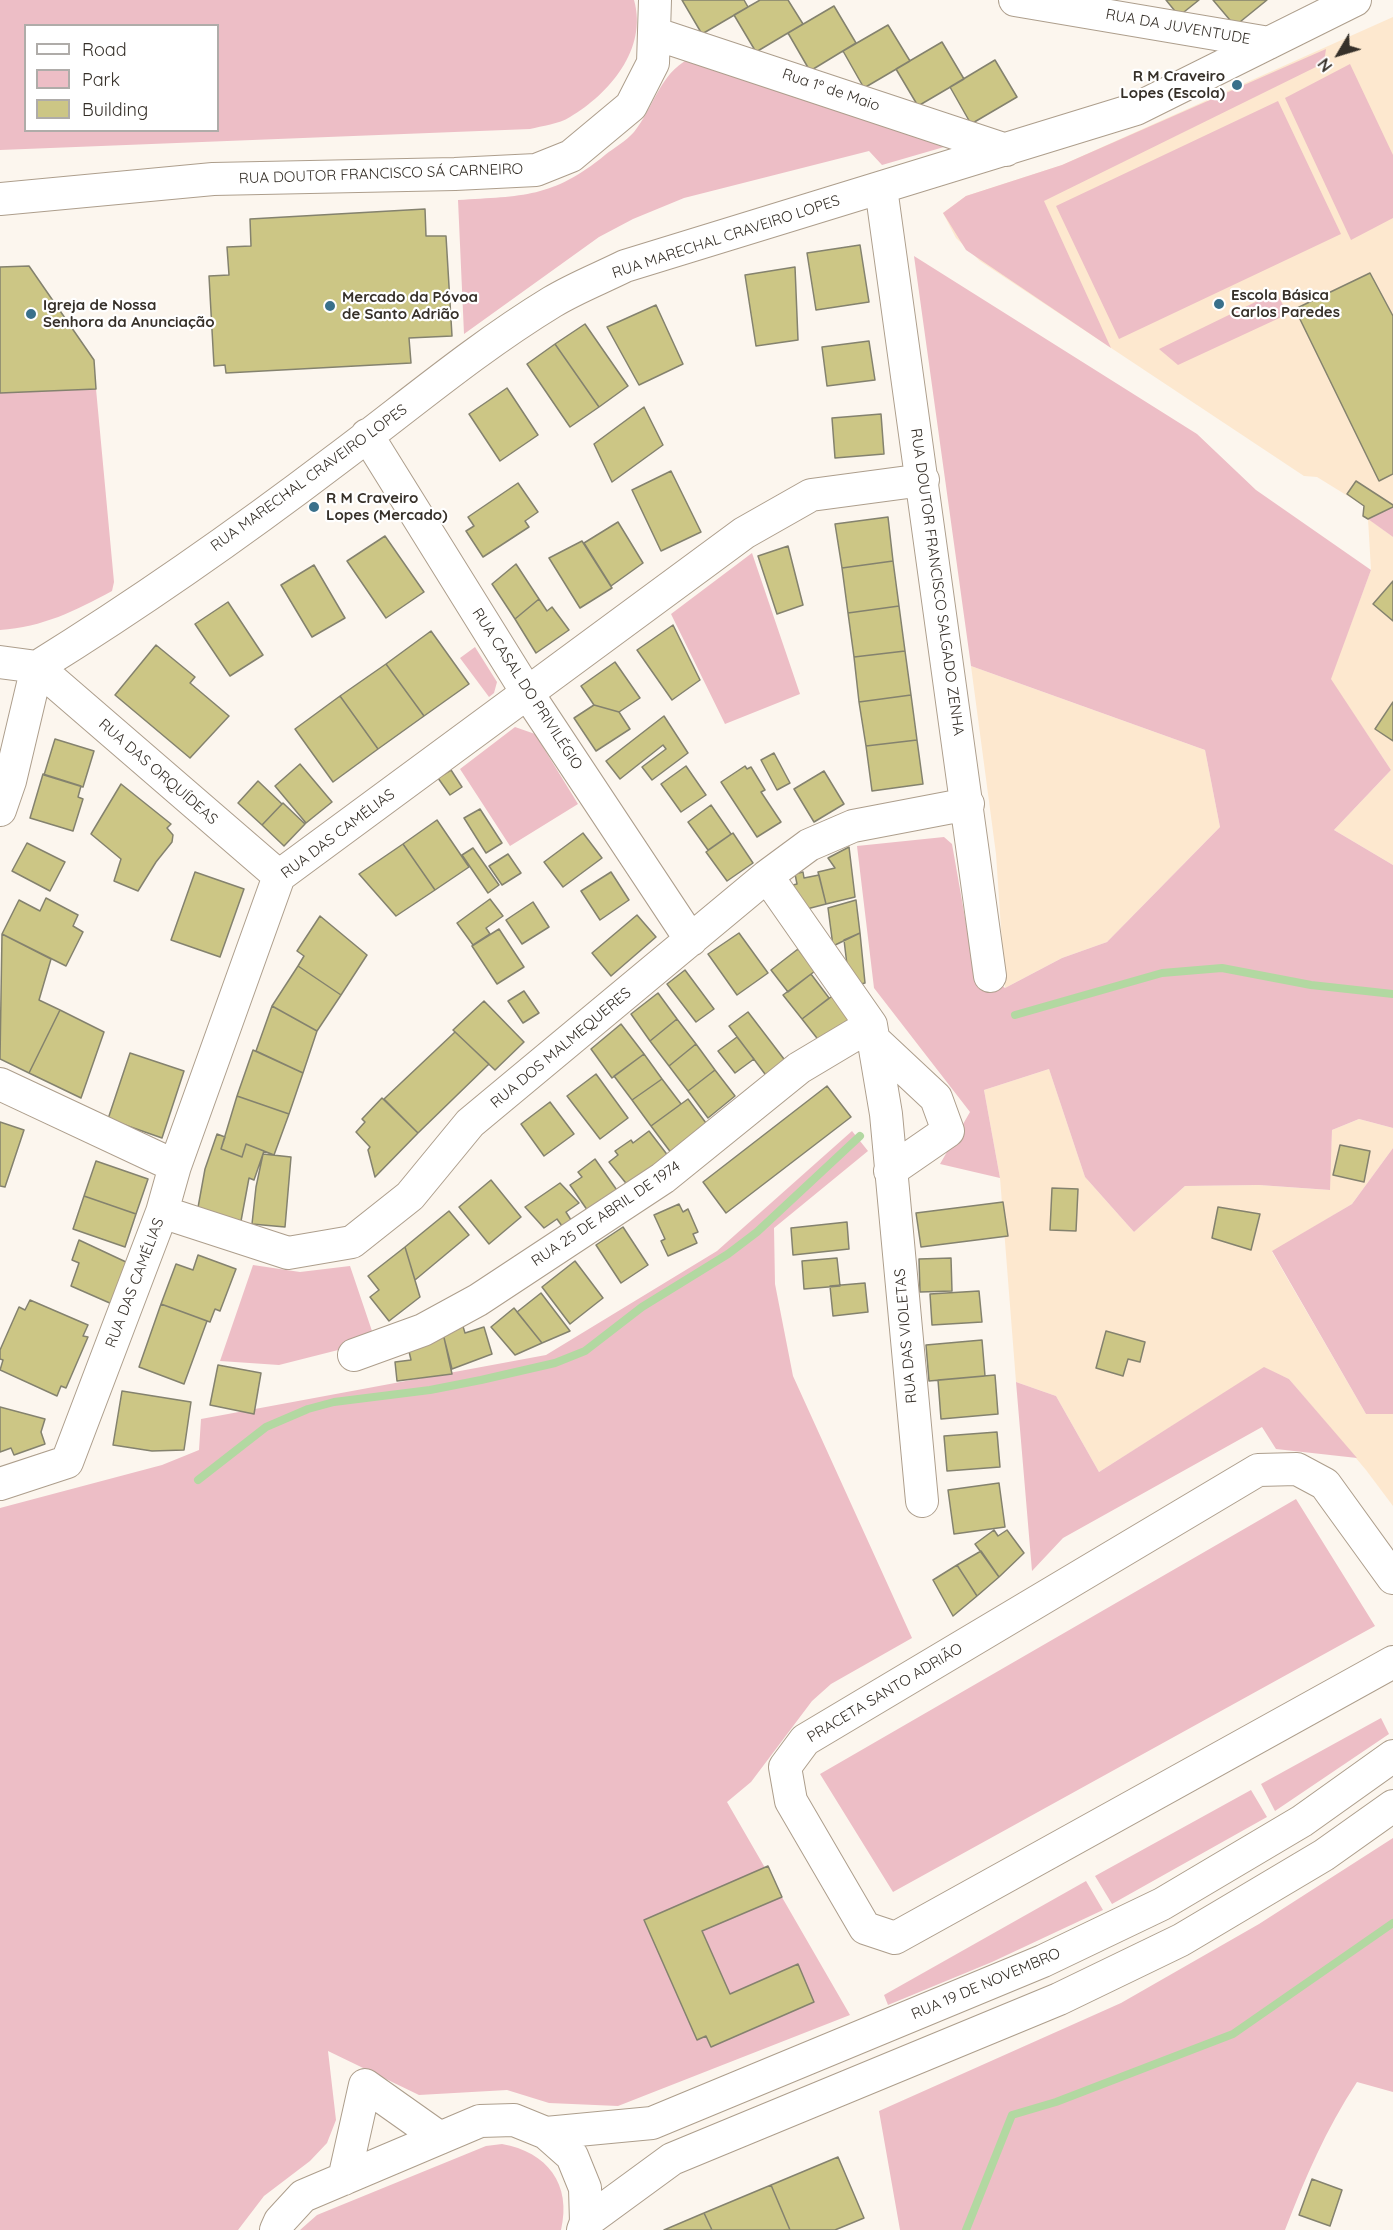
<!DOCTYPE html>
<meta charset="utf-8">
<style>
body{margin:0}
#map{position:relative;width:1393px;height:2230px;overflow:hidden;background:#fcf6ee;font-family:Quicksand,sans-serif}
canvas{display:block}
.legend{position:absolute;left:24px;top:24px;width:195px;height:108px;box-sizing:border-box;background:#fff;border:2px solid #afaca9;margin:0;padding:8px 10px;list-style:none;font-size:18px;color:#363029}
.legend li{display:flex;align-items:center;gap:12px;height:30px}
.legend b{width:30px;border:2px solid #afaca9}
.north{position:absolute;left:1309px;top:24px;width:60px;height:60px;-webkit-text-stroke:4px #fff;paint-order:stroke;rotate:232deg;font-size:16px;font-weight:700;line-height:24px;text-align:center;color:#363029}
.north::after{content:'';display:block;margin:auto;width:21px;height:27px;background:#363029;clip-path:polygon(50% 0,100% 100%,50% 72%,0 100%)}
</style>
<div id="map">
<canvas width="1393" height="2230"></canvas>
<ul class="legend">
<li><b style="height:8px;background:#fff"></b>Road</li>
<li><b style="height:16px;background:#edbec6"></b>Park</li>
<li><b style="height:16px;background:#ccc685"></b>Building</li>
</ul>
<div class="north">N</div>
</div>
<script>
const ctx = document.querySelector('canvas').getContext('2d');
ctx.lineJoin = 'round';
function fillPath(path, color) { ctx.fillStyle = color; ctx.fill(path, 'evenodd'); }
function trace(path, color, width, dash) { ctx.strokeStyle = color; ctx.lineWidth = width; ctx.lineCap = dash ? 'butt' : 'round'; ctx.setLineDash(dash || []); ctx.stroke(path); }
function write(font, color, halo, rows, align = 'center') {
  ctx.font = font + ' Quicksand,sans-serif'; ctx.lineWidth = 4.5; ctx.setLineDash([]); ctx.textBaseline = 'middle'; ctx.strokeStyle = halo; ctx.fillStyle = color; for (const [text, x, y, turn = 0] of rows) {
    ctx.save(); ctx.translate(x, y); ctx.rotate((+turn || 0) * Math.PI / 180); ctx.textAlign = isNaN(turn) ? turn : align; if (halo) ctx.strokeText(text, 0, 0); ctx.fillText(text, 0, 0); ctx.restore();
  }
}
const built = new Path2D(`
 M1393,17v490l-24,12 24,18v328l-59,-35 57,-60 -61,-91 41,-109 -3,-51 -5,-3 1,-10 -47,-29 -13,-1 -324,-215 -24,-23 -13,-25 23,-17 96,-31z
 M971,666l234,84 15,77 -113,115 -45,16 -57,30 -9,-134z
 M1049,1069l36,108 49,55 51,-46 74,-1 70,5 3,-60 27,-11 34,9v20l-41,56 -80,48 94,162h27v92l-27,-36 -77,-91 -25,-11 -165,104 -43,-76 -40,-14 -16,-204 -16,-88z`);
const green = new Path2D(`
 M0,0h634c14,49 -25,94 -64,117 -11,7 -28,9 -40,12l-530,21zM26,26h192v104h-192z
 M1326,49l-2,14 -280,138 67,147 -145,-98 -23,-37 23,-17 96,-31z
 M689,59l255,88 -62,18 -13,-14 -185,47 -51,21 -34,18 -135,97 -6,-134c64,-4 95,-2 147,-45 9,-7 21,-14 29,-23 19,-23 26,-59 55,-73z
 M1350,64l43,91v63l-42,22 -66,-142z
 M1278,101l63,133 -222,105 -63,-133z
 M914,256l283,178 59,56 115,80 -40,109 60,91 -57,60 59,35v263l-34,-9 -27,11 -2,60 -71,-5 -74,1 -51,46 -49,-55 -36,-108 -65,21 16,88 -60,-14 30,-52 -96,-124 -17,-142 87,-9 8,7 21,119 32,25 57,-30 45,-16 113,-115 -15,-77 -234,-84z
 M1276,292l12,22 -110,51 -19,-16z
 M96,389l18,193 -2,9c-37,20 -69,36 -112,39v-237z
 M1393,507v30l-25,-18z
 M752,553l48,141 -75,30 -54,-110z
 M475,647l22,35 -3,11 -5,4 -29,-39z
 M515,727l20,7 43,70 -68,42 -50,-77z
 M852,1131l16,20 -94,77 1,56 18,92 119,262 -81,46 -19,17 -61,81 -24,20 123,213 -232,91 -69,-3 -42,-13 -88,5 -91,-44 8,69 -9,23 -17,18 -46,35 -26,34h-238v-722l162,-43 37,-15 2,-31 345,-64 171,-104z
 M1393,1148v266h-27l-94,-163 80,-47z
 M253,1265l47,7 50,-6 23,68 -27,14 -67,17 -59,-4z
 M1264,1367l25,12 68,79 -81,-9 -14,-22 -199,111 -31,33 -16,-189 40,14 43,76z
 M1296,1499l79,127 -482,266 -73,-118z
 M1381,1718l8,16 -114,77 -14,-27z
 M1251,1790l16,27 -155,87 -17,-28z
 M1393,1838v254l-36,-10c-31,47 -52,96 -72,148h-385l-21,-119 242,-108 138,-79z
 M1086,1881l17,29 -111,52 -104,43 -4,-10z
 M502,2144c45,8 70,40 59,86h-261l17,-15 169,-69z`);
const stream = new Path2D(`
 M1015,1015l147,-42 60,-5 89,17 82,9
 M198,1480l68,-53 42,-18 26,-7 96,-12 51,-10 74,-17 30,-12 57,-44 86,-53 29,-22 103,-96
 M966,2230l46,-115 44,-13 177,-68 160,-111`);
const building = new Path2D(`
 M682,0h62l4,7 -46,27z
 M760,0h28l15,24 -47,28 -22,-37z
 M1166,0h33l-20,16z
 M1213,0h54l-32,26z
 M834,6l22,37 -46,28 -22,-38z
 M888,25l22,36 -46,27 -21,-37z
 M942,42l22,37 -46,27 -22,-37z
 M995,60l22,37 -46,27 -21,-37z
 M425,209l1,27h20l6,100 -43,2 2,25 -185,10 -1,-8 -11,1 -5,-90 20,-1 -2,-28 24,-1 -1,-27z
 M860,245l9,57 -53,8 -9,-57z
 M29,266l65,94 2,29 -96,4v-126z
 M795,267l3,73 -42,6 -11,-71z
 M1370,273l23,43v158l-14,7 -84,-172z
 M656,305l27,59 -44,21 -32,-58z
 M585,324l43,62 -29,21 -44,-63z
 M869,341l6,39 -48,6 -5,-39z
 M555,344l44,63 -29,20 -43,-63z
 M507,388l31,47 -38,26 -31,-47z
 M644,407l19,38 -51,37 -18,-38z
 M881,414l3,40 -49,4 -3,-40z
 M671,471l30,61 -40,19 -29,-61z
 M1356,481l37,24v2l-25,12 -5,-3 1,-10 -17,-12z
 M518,483l20,29 -13,9 4,6 -46,30 -17,-26 8,-5 -6,-9z
 M888,517l5,44 -51,7 -7,-44z
 M618,522l25,41 -32,23 -27,-43z
 M385,536l39,56 -38,26 -39,-57z
 M582,541l30,47 -32,20 -31,-50z
 M788,546l15,59 -26,9 -19,-58z
 M893,561l6,45 -51,7 -6,-45z
 M516,564l23,35 -24,20 -23,-35z
 M314,565l31,53 -33,19 -31,-52z
 M1393,581v40l-20,-17z
 M539,599l8,12 5,-4 17,23 -33,23 -21,-34z
 M228,602l35,53 -33,21 -35,-52z
 M899,606l6,45 -51,6 -6,-44z
 M673,625l27,55 -28,20 -35,-50z
 M431,631l38,53 -45,32 -38,-52z
 M156,645l39,32 -5,6 39,33 -39,42 -75,-63z
 M905,651l6,44 -52,7 -5,-45z
 M615,662l25,36 -21,14 -25,-7 -13,-19z
 M386,664l38,52 -46,33 -38,-53z
 M911,695l6,45 -51,6 -7,-44z
 M340,696l38,53 -45,33 -38,-53z
 M1393,702v39l-18,-12z
 M594,705l25,7 11,17 -34,22 -22,-33z
 M664,716l24,37 -36,27 -10,-13 24,-18 -3,-4 -43,34 -14,-18z
 M55,739l39,12 -11,36 -39,-12z
 M917,740l6,44 -51,7 -6,-45z
 M774,753l16,30 -13,7 -16,-30z
 M300,764l32,38 -26,21 -31,-37z
 M686,766l20,29 -25,17 -20,-28z
 M745,766l2,3 4,-2 14,23 -4,2 20,30 -24,15 -36,-55z
 M451,770l11,17 -12,8 -12,-17z
 M824,771l20,33 -30,18 -20,-33z
 M43,774l38,12 -3,11 5,2 -10,32 -43,-13z
 M258,781l24,23 -20,21 -24,-22z
 M121,784l50,40 -4,4 6,7 -1,7 -16,20 -18,29 -24,-10 7,-22 -30,-25z
 M283,803l22,21 -21,22 -22,-21z
 M711,805l20,29 -23,16 -20,-28z
 M480,809l22,34 -16,10 -22,-35z
 M437,820l32,47 -34,23 -32,-46z
 M583,833l19,25 -39,29 -19,-25z
 M733,833l20,30 -26,18 -21,-29z
 M27,843l38,19 -15,29 -38,-20z
 M403,844l32,46 -39,26 -37,-42z
 M849,847l6,50 -29,7 -8,-32 17,-4 -7,-10z
 M473,848l26,37 -11,8 -26,-38z
 M508,854l13,19 -19,12 -13,-19z
 M195,872l49,17 -24,68 -49,-17z
 M611,872l18,28 -29,20 -19,-29z
 M803,872l1,6 15,-3 7,29 -23,6 -6,-9 -4,-16 4,-1 -2,-10z
 M46,898l32,17 -5,11 10,6 -17,34 -64,-32 17,-34 21,11z
 M490,899l13,17 -17,12 4,6 -17,11 -16,-22z
 M856,900l4,33 -27,13 -5,-38z
 M533,902l16,25 -27,17 -16,-24z
 M637,915l19,22 -45,39 -19,-23z
 M320,916l47,39 -26,40 -43,-29 6,-10 -7,-5z
 M499,929l25,38 -27,17 -25,-38z
 M739,933l29,40 -31,22 -29,-41z
 M860,933l5,50 -8,2 -9,-12 -4,-33z
 M2,934l49,25 -12,41 21,10 -31,63 -29,-14z
 M798,949l17,22 -27,21 -17,-22z
 M298,966l43,29 -24,36 -45,-25z
 M685,970l29,39 -18,13 -29,-38z
 M811,974l18,24 -27,21 -19,-24z
 M524,991l15,22 -16,10 -15,-22z
 M658,993l19,26 -27,22 -19,-27z
 M835,994l18,22 -33,26 -18,-23z
 M484,1001l40,41 -29,28 -42,-40z
 M272,1006l45,25 -14,42 -47,-22z
 M60,1010l44,22 -23,66 -52,-25z
 M748,1012l39,51 -19,15 -39,-52z
 M677,1019l19,25 -27,22 -19,-25z
 M621,1024l23,30 -32,24 -21,-29z
 M455,1032l34,32 -71,69 -34,-34z
 M737,1037l17,22 -19,14 -17,-22z
 M696,1044l19,26 -27,21 -19,-25z
 M253,1050l50,23 -14,41 -52,-18z
 M130,1053l54,18 -22,67 -54,-19z
 M644,1054l18,25 -30,21 -18,-24z
 M715,1070l20,26 -27,22 -20,-27z
 M596,1074l32,44 -28,21 -33,-43z
 M662,1079l19,25 -30,22 -19,-26z
 M827,1086l24,31 -125,96 -23,-31z
 M237,1096l52,18 -15,41 -28,-11 -4,13 -21,-8z
 M382,1098l36,35 -43,44 -7,-27 2,-3 -14,-15 9,-10 -3,-3z
 M688,1099l18,24 -34,31 -21,-28z
 M550,1102l24,32 -30,22 -23,-32z
 M0,1122l24,8 -19,57 -5,-1z
 M649,1131l20,26 -40,30 -20,-25 9,-7 -3,-4 16,-11 2,3z
 M217,1134l8,3 -4,12 21,8 4,-13 18,7 -10,29 -5,-2 -8,43 -44,-8 8,-44z
 M1340,1145l30,6 -6,31 -31,-7z
 M263,1154l28,3 -6,70 -33,-3 4,-37z
 M595,1159l26,37 -29,21 -22,-32 12,-8 -4,-5z
 M96,1161l52,18 -12,35 -52,-18z
 M491,1180l30,37 -32,27 -30,-37z
 M560,1183l19,20 -13,9 5,8 -9,6 -5,-7 -13,9 -19,-21z
 M1052,1188l26,1 -2,42 -26,-1z
 M84,1196l52,18 -11,33 -52,-18z
 M1003,1202l5,34 -87,11 -5,-34z
 M679,1204l4,8 5,-3 10,23 -5,2 4,9 -29,13 -7,-15 4,-2 -11,-24z
 M1218,1207l42,7 -9,36 -39,-12z
 M449,1211l20,24 -54,45 -10,-33z
 M847,1222l2,27 -56,6 -2,-27z
 M623,1227l25,38 -27,18 -25,-38z
 M79,1240l47,22 -14,42 -41,-18 8,-23 -7,-3z
 M405,1247l15,50 -31,24 -19,-24 9,-7 -11,-14z
 M198,1255l38,14 -16,42 -5,-2 -5,13 -49,-18 15,-40 17,6z
 M837,1258l3,28 -36,3 -2,-28z
 M951,1258l1,33 -32,1 -1,-33z
 M575,1261l28,37 -33,26 -28,-37z
 M865,1283l3,29 -35,4 -3,-30z
 M979,1291l3,31 -50,3 -2,-31z
 M541,1293l29,38 -28,12 -25,-31z
 M30,1300l58,25 -5,11 5,1 -22,51 -5,-2 -4,10 -57,-26 3,-10 -3,-1v-9l19,-43 6,3z
 M161,1304l46,17 -23,63 -45,-17z
 M514,1308l28,35 -27,12 -24,-28z
 M461,1320l4,13 19,-6 8,27 -40,15 -10,-39z
 M1106,1331l39,11 -5,20 -12,-3 -5,17 -27,-8z
 M443,1333l9,41 -55,7 -2,-19 16,-2 -3,-13z
 M982,1340l3,36 -56,5 -3,-36z
 M218,1365l43,8 -7,41 -44,-9z
 M995,1375l3,39 -57,5 -3,-39z
 M122,1391l69,11 -7,48 -32,1 -39,-6z
 M0,1407l45,12 -4,13 4,12 -31,11 -3,-7 -11,4z
 M997,1432l3,35 -53,4 -3,-35z
 M999,1483l6,44 -51,7 -6,-44z
 M994,1530l4,6 9,-6 17,23 -25,24 -24,-33z
 M981,1551l18,26 -22,19 -20,-31z
 M957,1565l20,31 -24,20 -20,-36z
 M768,1866l14,31 -80,34 28,63 68,-30 16,38 -103,45 -5,-11 -9,4 -53,-120z
 M838,2157l26,61 -29,12h-45l-19,-45z
 M1312,2179l30,11 -12,36 -31,-11z
 M771,2185l19,45h-78l-8,-17z
 M704,2213l8,17h-48z`);
const minor = new Path2D(`
 M1015,0l254,43
 M656,34l350,116
 M881,188l109,788
 M0,199l213,-20 242,-5 81,-4 35,-14 60,-50 22,-43 2,-63
 M367,435l161,259 163,246
 M0,662l37,5c103,-64 203,-134 299,-207 71,-53 139,-111 216,-158 23,-14 49,-24 73,-36l511,-157 219,-109
 M37,667l242,209
 M0,810l10,-29 27,-114
 M767,876l104,149 15,89 36,387
 M874,1040l62,58 12,33 -58,40
 M0,1084l175,82
 M162,1212l126,41 64,-11 58,-46 60,-73 297,-247 42,-31 44,-19 115,-22
 M354,1355l69,-25 55,-30 185,-122 136,-110 72,-43
 M0,1484l67,-22 95,-250 13,-46 104,-290 465,-343 67,-38 112,-15
 M1393,1578l-68,-94 -28,-15 -39,1 -453,270 -20,27 6,34 74,127 30,10 498,-276
 M546,2133l106,-10 391,-162 119,-57 140,-83 91,-65
 M344,2179l21,-94 75,53
 M586,2222l86,-63 387,-160 122,-59 143,-85 69,-49
 M276,2230l4,-9 23,-25 177,-75 34,-1 32,13 26,23 13,32 1,34 -3,8`);
const markers = [
 [1237,85,6,"#39708b"],
 [1219,304,6,"#39708b"],
 [330,306,6,"#39708b"],
 [31,314,6,"#39708b"],
 [314,507,6,"#39708b"]
];
const streetNames = [
 ["RUA DA JUVENTUDE",1178,27,10],
 ["Rua 1º de Maio",831,90,19],
 ["RUA DOUTOR FRANCISCO SÁ CARNEIRO",381,174,-2],
 ["RUA MARECHAL CRAVEIRO LOPES",726,237,-18],
 ["RUA MARECHAL CRAVEIRO LOPES",309,478,-36],
 ["RUA DOUTOR FRANCISCO SALGADO ZENHA",937,582,82],
 ["RUA CASAL DO PRIVILÉGIO",527,689,57],
 ["RUA DAS ORQUÍDEAS",158,772,41],
 ["RUA DAS CAMÉLIAS",338,834,-37],
 ["RUA DOS MALMEQUERES",561,1048,-40],
 ["RUA 25 DE ABRIL DE 1974",606,1214,-34],
 ["RUA DAS CAMÉLIAS",135,1283,-69],
 ["RUA DAS VIOLETAS",906,1336,-95],
 ["PRACETA SANTO ADRIÃO",885,1693,-31],
 ["RUA 19 DE NOVEMBRO",986,1984,-23]
];
const poiNames = [
 ["R M Craveiro",1225,76,"right"],
 ["Lopes (Escola)",1225,93,"right"],
 ["Escola Básica",1231,295],
 ["Carlos Paredes",1231,312],
 ["Mercado da Póvoa",342,297],
 ["de Santo Adrião",342,314],
 ["Igreja de Nossa",43,305],
 ["Senhora da Anunciação",43,322],
 ["R M Craveiro",326,498],
 ["Lopes (Mercado)",326,515]
];
fillPath(built, '#fde8cf');
fillPath(green, '#edbec6');
trace(stream, '#b2d8a1', 8);
fillPath(building, '#ccc685');
trace(building, '#84826e', 1.5);
trace(minor, '#ad9e8c', 34);
trace(minor, '#fff', 32);
for (const [x, y, r, color] of markers) { const dot = new Path2D(); dot.arc(x, y, r, 0, 2 * Math.PI); ctx.fillStyle = color; ctx.fill(dot); trace(dot, '#fff', 2); }
write('15px', '#363029', '#fff', streetNames);
write('bold 15px', '#363029', '#fff', poiNames, 'left');
</script>
